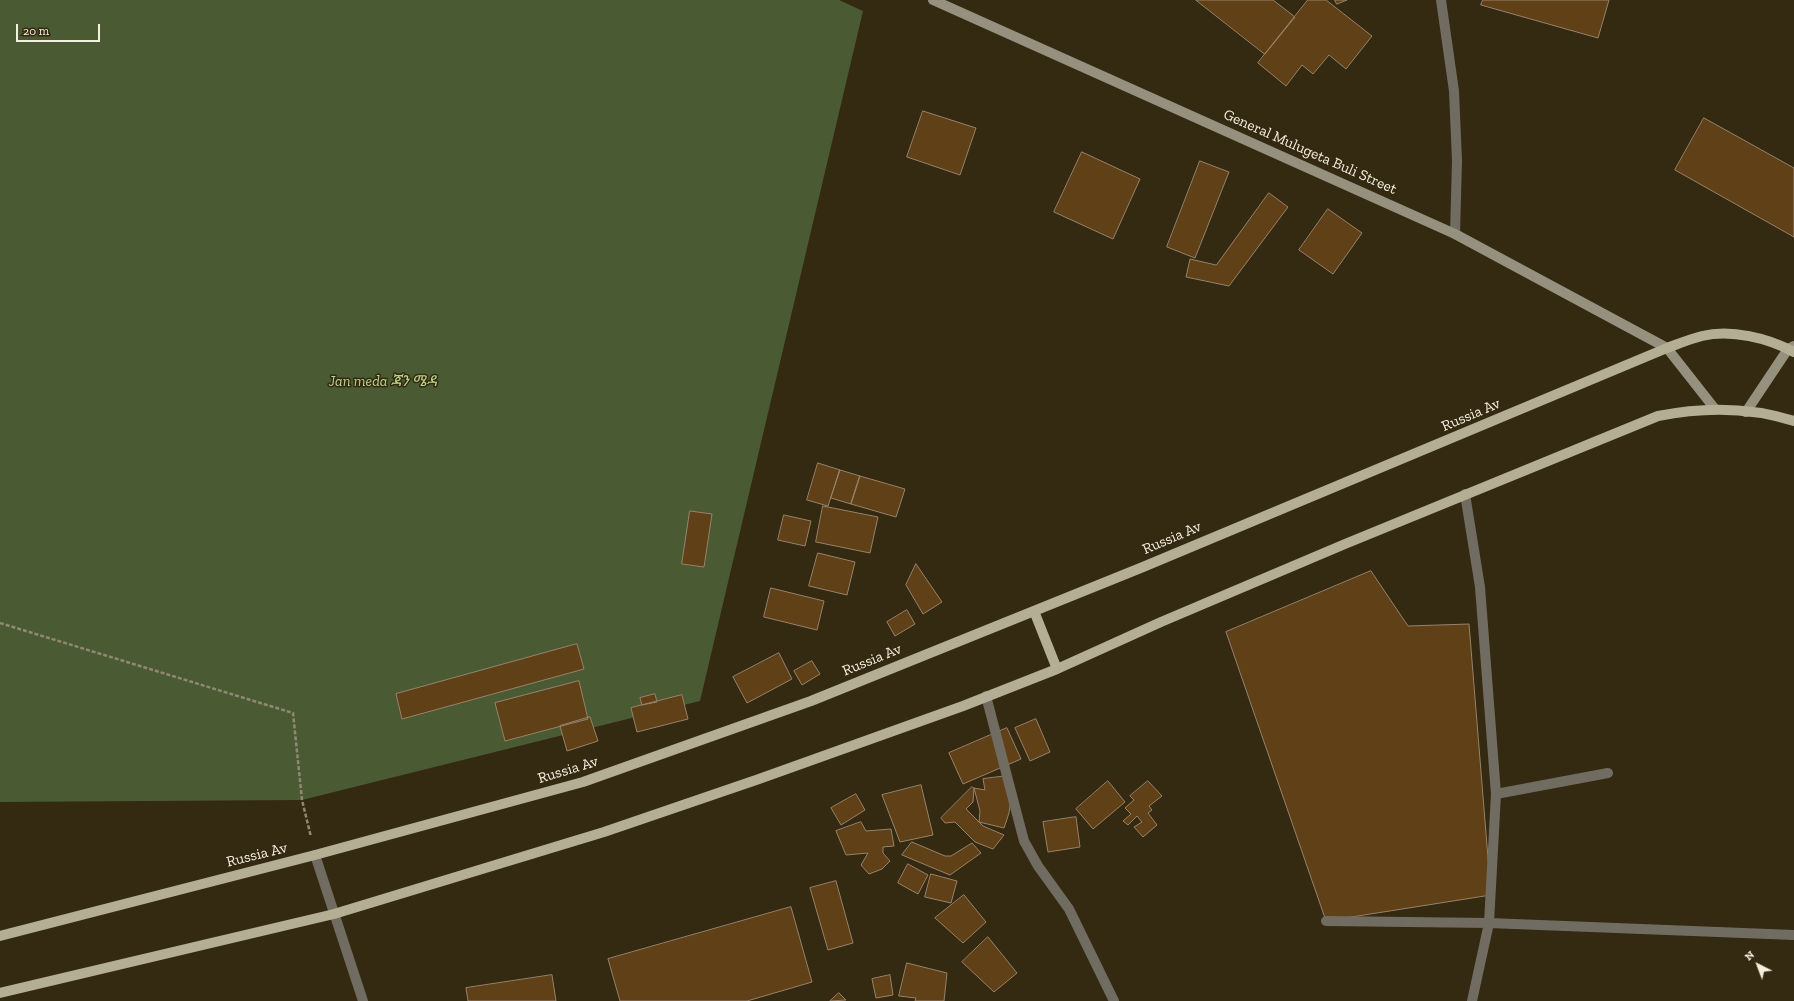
<!DOCTYPE html>
<meta charset="utf-8">
<style>
body{margin:0}
#map{position:relative;width:1794px;height:1001px;overflow:hidden;background:#342911;font-family:"Zilla Slab",serif}
canvas{display:block}
.north{position:absolute;left:1738px;top:945px;width:40px;height:40px;-webkit-text-stroke:3px #342911;paint-order:stroke;rotate:318deg;font-size:11px;font-weight:700;line-height:16px;text-align:center;color:#f5efe0}
.north::after{content:'';display:block;margin:auto;width:14px;height:18px;background:#f5efe0;clip-path:polygon(50% 0,100% 100%,50% 72%,0 100%)}
.scale{position:absolute;left:16px;top:24px;width:84px;height:18px;box-sizing:border-box;border:2px solid #f5efe0;border-top:0;padding-left:5px;font-size:12px;line-height:14px;white-space:nowrap;color:#f5efe0;-webkit-text-stroke:3px #342911;paint-order:stroke}
</style>
<div id="map">
<canvas width="1794" height="1001"></canvas>
<div class="north">N</div>
<div class="scale">20 m</div>
</div>
<script>
const ctx = document.querySelector('canvas').getContext('2d');
ctx.lineJoin = 'round';
function fillPath(path, color) { ctx.fillStyle = color; ctx.fill(path, 'evenodd'); }
function trace(path, color, width, dash) { ctx.strokeStyle = color; ctx.lineWidth = width; ctx.lineCap = dash ? 'butt' : 'round'; ctx.setLineDash(dash || []); ctx.stroke(path); }
function write(font, color, halo, rows, align = 'center') {
  ctx.font = font + ' "Zilla Slab","Noto Sans Ethiopic",serif'; ctx.lineWidth = 3; ctx.setLineDash([]); ctx.textBaseline = 'middle'; ctx.strokeStyle = halo; ctx.fillStyle = color; for (const [text, x, y, turn = 0] of rows) {
    ctx.save(); ctx.translate(x, y); ctx.rotate((+turn || 0) * Math.PI / 180); ctx.textAlign = isNaN(turn) ? turn : align; if (halo) ctx.strokeText(text, 0, 0); ctx.fillText(text, 0, 0); ctx.restore();
  }
}
const green = new Path2D(`
 M0,0h839l24,11 -163,690 -398,99 -302,2z`);
const building = new Path2D(`
 M1196,0h77l22,17 -30,37z
 M1308,0h18l46,36 -26,33 -17,-14 -16,19 -11,-9 -16,21 -28,-23z
 M1335,0h12l-10,4z
 M1483,0h126l-11,38 -117,-33z
 M923,111l53,17 -16,47 -53,-18z
 M1704,118l90,50v69l-119,-67z
 M1082,152l58,27 -27,60 -59,-27z
 M1200,161l29,11 -34,86 -28,-11z
 M1269,193l19,14 -59,79 -43,-9 4,-18 26,6z
 M1328,209l34,24 -29,41 -34,-24z
 M818,463l22,7 -12,36 -21,-6z
 M840,470l20,6 -9,28 -20,-6z
 M860,476l45,13 -9,28 -45,-13z
 M823,506l55,11 -8,36 -54,-11z
 M690,511l22,3 -8,53 -22,-3z
 M784,515l27,6 -6,25 -27,-6z
 M818,553l37,9 -8,33 -38,-9z
 M916,564l26,38 -19,12 -17,-29z
 M1371,571l37,55 61,-2 22,271 -165,26 -100,-289z
 M771,588l53,13 -7,29 -53,-13z
 M907,610l8,14 -20,12 -8,-14z
 M577,644l7,25 -182,50 -6,-25z
 M779,653l13,26 -45,24 -14,-26z
 M812,661l8,13 -18,11 -8,-14z
 M579,681l9,38 -83,22 -10,-38z
 M655,694l2,8 -15,3 -2,-7z
 M682,695l6,24 -51,13 -6,-24z
 M590,717l8,24 -31,10 -7,-25z
 M1036,719l14,33 -20,9 -15,-33z
 M1007,728l14,31 -58,25 -14,-31z
 M1007,776l5,16 -3,21 -5,15 -25,-6 1,-11 -6,-23 11,2 -2,-11z
 M1108,781l17,21 -32,27 -17,-20z
 M1148,781l14,15 -13,10 3,4 -4,3 9,12 -14,12 -9,-10 8,-5 -5,-6 -9,9 -5,-4 8,-7 -6,-6 9,-8 -4,-4z
 M921,785l12,50 -33,7 -18,-47z
 M972,787l2,1 -1,14 -7,7 17,17 21,9 -11,14 -18,-7 -20,-20 -10,1 -4,-5z
 M856,794l9,16 -24,15 -10,-17z
 M1076,817l4,30 -32,5 -5,-30z
 M861,822l5,9 25,-2 3,17 -11,1v6l7,8 -8,8 -13,5 -8,-9 7,-12 -22,2 -10,-24z
 M912,842l33,14h6l21,-13 9,10 -31,22 -48,-20z
 M908,864l20,11 -10,19 -20,-11z
 M931,874l26,7 -6,22 -26,-6z
 M836,881l17,62 -25,7 -18,-62z
 M964,895l22,27 -23,21 -28,-25z
 M791,907l21,75 -65,19h-127l-12,-42z
 M988,937l29,36 -23,19 -32,-30z
 M907,963l40,10 -3,28h-29l1,-3 -17,-2z
 M552,975l4,26h-88l-2,-13z
 M890,975l3,20 -17,3 -4,-19z
 M839,993l7,7 -16,1z`);
const path = new Path2D(`
 M0,623l293,90 9,87 9,37`);
const minor = new Path2D(`
 M1441,0l13,91 3,70 -2,73
 M1465,494l15,93 16,207 -7,129 -17,78
 M986,696l38,145 14,25 31,43 45,92
 M1496,794l112,-21
 M315,855l48,146
 M1326,921l163,2 305,12`);
const secondary = new Path2D(`
 M933,0l522,234 212,114 48,61
 M1746,412l42,-63 6,-3`);
const primary = new Path2D(`
 M1034,611l23,58
 M0,936l315,-81 268,-73 228,-81 332,-134 524,-219c11,-4 23,-9 35,-12 29,-7 66,2 92,16
 M0,993l334,-79 270,-82 155,-53 204,-73 94,-37 104,-47 184,-78 313,-128c45,-9 92,-9 136,5`);
const streetNames = [
 ["General Mulugeta Buli Street",1310,152,24],
 ["Russia Av",1471,415,-23],
 ["Russia Av",1172,538,-23],
 ["Russia Av",872,660,-22],
 ["Russia Av",568,770,-17],
 ["Russia Av",257,855,-14]
];
const parkNames = [
 ["Jan meda ጃን ሜዳ",383,382]
];
fillPath(green, '#4a5a33');
fillPath(building, '#604016');
trace(building, '#97826c', 1);
trace(path, '#918874', 2.5, [4, 2]);
trace(minor, '#706c61', 10);
trace(secondary, '#96917e', 10);
trace(primary, '#b4ae95', 10);
write('15px', '#f5efe0', '#342911', streetNames);
write('italic 15px', '#b9d78d', '#342911', parkNames);
</script>
